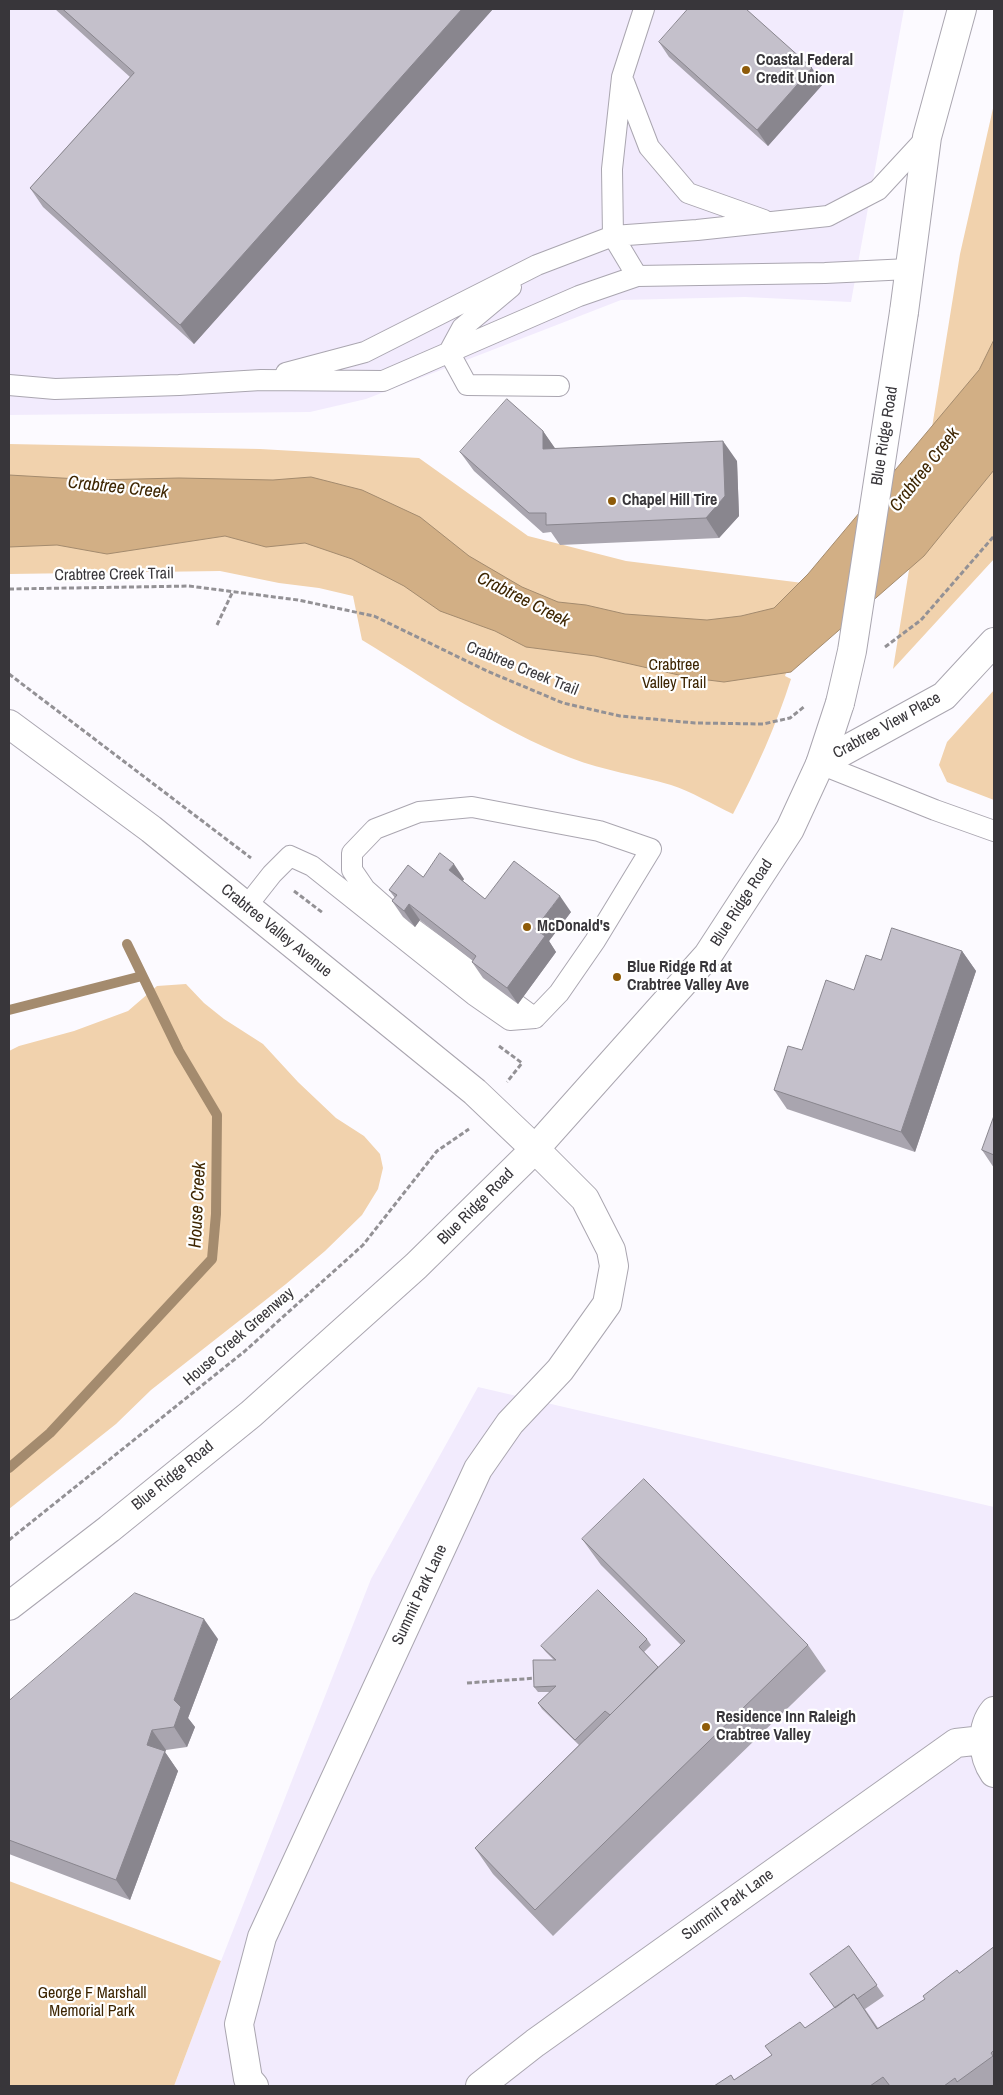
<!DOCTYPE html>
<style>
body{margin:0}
#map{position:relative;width:1003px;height:2095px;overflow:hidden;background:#fcfaff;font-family:"Archivo Narrow",sans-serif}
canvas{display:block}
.frame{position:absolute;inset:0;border:10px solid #38363a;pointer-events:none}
</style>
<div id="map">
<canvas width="1003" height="2095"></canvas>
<div class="frame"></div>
</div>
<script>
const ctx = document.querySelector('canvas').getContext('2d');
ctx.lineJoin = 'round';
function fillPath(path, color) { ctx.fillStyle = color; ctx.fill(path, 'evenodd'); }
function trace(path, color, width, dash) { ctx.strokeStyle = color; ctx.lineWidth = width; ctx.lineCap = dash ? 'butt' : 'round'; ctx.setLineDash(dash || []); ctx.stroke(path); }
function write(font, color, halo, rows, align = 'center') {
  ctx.font = font + ' "Archivo Narrow",sans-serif'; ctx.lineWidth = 4.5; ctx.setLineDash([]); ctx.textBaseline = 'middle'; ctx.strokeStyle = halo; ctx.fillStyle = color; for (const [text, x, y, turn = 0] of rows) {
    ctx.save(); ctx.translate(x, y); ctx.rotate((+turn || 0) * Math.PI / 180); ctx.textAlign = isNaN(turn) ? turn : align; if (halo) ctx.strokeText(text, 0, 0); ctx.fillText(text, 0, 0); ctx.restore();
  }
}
const built = new Path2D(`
 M9,9h895l-53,293 -106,-5 -124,3 -255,99 -56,13 -301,3z
 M478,1387l516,120v579h-820l47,-125 150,-382z`);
const green = new Path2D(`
 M994,104v455l-101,110 67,-415z
 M9,444l251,5 159,9 109,78 98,25 185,23 -10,45 -16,47 6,3c-15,47 -35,91 -58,135 -21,-10 -41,-22 -62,-29 -33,-10 -67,-14 -100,-27 -74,-28 -141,-77 -209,-118l-9,-44 -34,-8 -40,-5 -59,-12 -211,3z
 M994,690v110l-47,-18 -8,-17 8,-23z
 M186,984l18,19 20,16 39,25 35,38 38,36 28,18 16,18 3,14 -5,21 -16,26 -37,36 -39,33 -135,106 -35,34 -107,85v-458l10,-5 55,-15 54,-20 29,-25z
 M9,1881l212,80 -47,125h-165z`);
const water = new Path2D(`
 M994,340v130l-70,86 -133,116 -67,10 -32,-4 -97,-22 -69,-9 -31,-16 -55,-20 -36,-25 -52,-27 -47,-16 -39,4 -41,-11 -118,18 -50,-9 -48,2v-72l87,5 83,-2 94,2 38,-3 51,13 58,27 49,39 53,31 36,15 28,3 39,9 82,6 34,-4 33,-8 34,-34 171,-204z`);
const stream = new Path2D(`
 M9,1010l133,-34
 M9,1468l41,-35 162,-174 4,-45 1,-99 -38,-64 -52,-107`);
const path = new Path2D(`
 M9,589l180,-3 109,14 76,16 113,55 76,32 57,13 75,7 68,1 27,-6 15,-12
 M217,625l16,-34
 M885,647l36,-27 73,-84
 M9,674l242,184
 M294,891l29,22
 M499,1046l23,17 -15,19
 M9,1540l236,-189 118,-106 74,-94 32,-22
 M467,1683l70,-5`);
const service = new Path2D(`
 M624,82l25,65 39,46 76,27
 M637,276l-24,-40 -1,-67 10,-92 22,-68
 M511,287l-49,41 -13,24 18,33 92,1
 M286,373l79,-21 172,-87 76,-29 84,-6 131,-14 50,-26 49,-53
 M9,385l46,4 124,-4 82,-5 122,1 196,-85 58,-20 188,-3 84,-4
 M820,764l115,46 59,21
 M246,907l26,-33 18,-18 22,10 162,129 36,25 25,-2 24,-25 36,-52 56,-92 -52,-18 -127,-24 -53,5 -44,17 -23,24v17l13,19 27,24 143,105`);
const minor = new Path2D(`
 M820,764l124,-68 50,-54
 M994,1711c-14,17 -12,45 0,62
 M254,2086l-6,-7 -9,-55 23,-87 216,-468 32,-46 50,-53 47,-66 7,-38 -3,-16 -26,-51 -50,-50
 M480,2086l55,-43 421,-300 27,-3`);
const tertiary = new Path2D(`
 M9,724l142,105 324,263 60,57`);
const secondary = new Path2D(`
 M904,312l23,-175 35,-128
 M9,1606l100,-77 142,-115 165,-148 119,-117 173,-194 82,-126 30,-65 20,-61`);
const secondaryBridge = new Path2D(`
 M840,703l12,-52 52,-339`);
const wall = new Path2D(`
 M55,9h438l-299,335 -151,-137 -13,-19 100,-111z
 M659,42l164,42 -55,62 -99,-89z
 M543,431l12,18 182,12 2,55 -20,22 -159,7 -9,-13 -8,1 -69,-62 -14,-19z
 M423,877l41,2 -1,2 22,18 86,13 -22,29 7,11 -38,52 -35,-26 -11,-16 1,-1 -53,-41 -5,7 -12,-10 -11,-16 3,-3 -6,-8z
 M962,951l14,20 -61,181 -128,-43 -13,-19 28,-40 52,-60z
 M994,1116v52l-12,-18z
 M582,1539l226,106 18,26 -273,265 -60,-62 -18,-26 104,-103 -37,-36 -4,-6 12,-11h-12l-4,-5 20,-27 -9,-9 -4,-5 106,-7 4,6 -7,7 14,15 23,-22 -80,-80z
 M218,1639l-30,79 7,9 -8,20 -21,3 -1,2 13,19 -48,129 -121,-46v-153z
 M849,1946l35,50 -19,13 13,19 47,-29 34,-26 35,-26v138l-1,1h-279l21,-6 37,-25 33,-27 30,-20 -25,-34z`);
const shadedWall = new Path2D(`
 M462,9h31l-299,335 -14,-19z
 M812,68l11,16 -55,62 -11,-16z
 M543,431l14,20 -14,-2z
 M723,441l14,20 2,55 -20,22 -13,-20z
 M454,864l10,15 -5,6 -10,-15z
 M560,896l11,16 -22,29 7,11 -38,52 -11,-16 28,-59z
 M409,904l11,16 -5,7 -11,-16z
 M962,951l14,20 -61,181 -14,-20z
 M204,1619l14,20 -30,79 7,9 -8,20 -13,-20v-27z
 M152,1730l14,20 -1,2 13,19 -48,129 -14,-20 31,-135z`);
const building = new Path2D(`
 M63,9h399l-282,316 -150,-137 104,-115z
 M688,9h58l66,59 -55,62 -98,-88z
 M507,399l36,32v18l180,-8 2,55 -19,22 -160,7v-12h-17l-69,-61z
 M440,853l14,11 -5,6 36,29 29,-38 46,35 -25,33 10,7 -38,52 -35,-26 4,-6 -67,-52 -5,7 -12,-10 5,-6 -8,-5 19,-25 15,12z
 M892,928l70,23 -61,181 -127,-42 14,-44 14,4 24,-70 28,10 12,-35 15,5z
 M994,1116v39l-12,-5z
 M644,1479l164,166 -273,265 -60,-62 210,-207 -103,-102z
 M598,1590l49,49 -8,8 19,20 -48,48 -5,-4 -30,29 -37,-37 18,-17 -22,1 -1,-27h23l-15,-14z
 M135,1593l69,26 -30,81 7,7 -7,20 -22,3 -5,15 18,6 -49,129 -107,-40v-139z
 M849,1946l28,39 -20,14 -3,-5 -19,14 -25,-34z
 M994,1947v103l-3,3 2,3 -36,26 -2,-4 -11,8h-54l-7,-9 -13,9h-156l17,-11 3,5 38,-25 -7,-9 35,-24 5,6 49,-34 23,35 48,-30 -2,-3 34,-26 2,3z`);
const markers = [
 [746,70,5,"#8e5b09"],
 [612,501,5,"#8e5b09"],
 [527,927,5,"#8e5b09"],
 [617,977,5,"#8e5b09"],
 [706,1727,5,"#8e5b09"]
];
const poiNames = [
 ["Coastal Federal",756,61],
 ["Credit Union",756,79],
 ["Chapel Hill Tire",622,501],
 ["McDonald's",537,927],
 ["Blue Ridge Rd at",627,968],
 ["Crabtree Valley Ave",627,986],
 ["Residence Inn Raleigh",716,1718],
 ["Crabtree Valley",716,1736]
];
const streetNames = [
 ["Blue Ridge Road",885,436,-81],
 ["Crabtree Creek Trail",114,575,-1],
 ["Crabtree Creek Trail",522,669,22],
 ["Crabtree View Place",887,726,-29],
 ["Blue Ridge Road",742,903,-57],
 ["Crabtree Valley Avenue",276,931,39],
 ["Blue Ridge Road",476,1207,-45],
 ["House Creek Greenway",239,1337,-41],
 ["Blue Ridge Road",173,1476,-39],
 ["Summit Park Lane",420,1595,-65],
 ["Summit Park Lane",728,1905,-36]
];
const parkNames = [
 ["Crabtree",674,666],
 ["Valley Trail",674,684],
 ["George F Marshall",92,1994],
 ["Memorial Park",92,2012]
];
const waterNames = [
 ["Crabtree Creek",925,470,-52],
 ["Crabtree Creek",118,488,6],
 ["Crabtree Creek",523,600,27],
 ["House Creek",198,1205,-87]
];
fillPath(built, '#f2ebfd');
fillPath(green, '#f1d2ad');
fillPath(water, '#d2af85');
trace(water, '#a48b6e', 1);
trace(stream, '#a48b6e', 10);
trace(service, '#aaa6b0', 22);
trace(minor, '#aaa6b0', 30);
trace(tertiary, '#aaa6b0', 30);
trace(secondary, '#aaa6b0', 30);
trace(path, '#939195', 3, [5, 2.5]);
trace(service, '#fff', 20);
trace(minor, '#fff', 28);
trace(tertiary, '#fff', 28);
trace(secondary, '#fff', 28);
trace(secondaryBridge, '#aaa6b0', 30, []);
trace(secondaryBridge, '#fff', 28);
fillPath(wall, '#a9a5af');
fillPath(shadedWall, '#89868e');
fillPath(building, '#c4c0cb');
trace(building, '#89868e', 1);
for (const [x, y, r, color] of markers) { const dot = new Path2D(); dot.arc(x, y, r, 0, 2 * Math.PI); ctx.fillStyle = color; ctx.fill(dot); trace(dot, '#fff', 2); }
write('bold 16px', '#38363a', '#fff', poiNames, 'left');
write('16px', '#38363a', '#fff', streetNames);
write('16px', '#3c2401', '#fff', parkNames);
write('italic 18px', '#3e2602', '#fff', waterNames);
</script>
